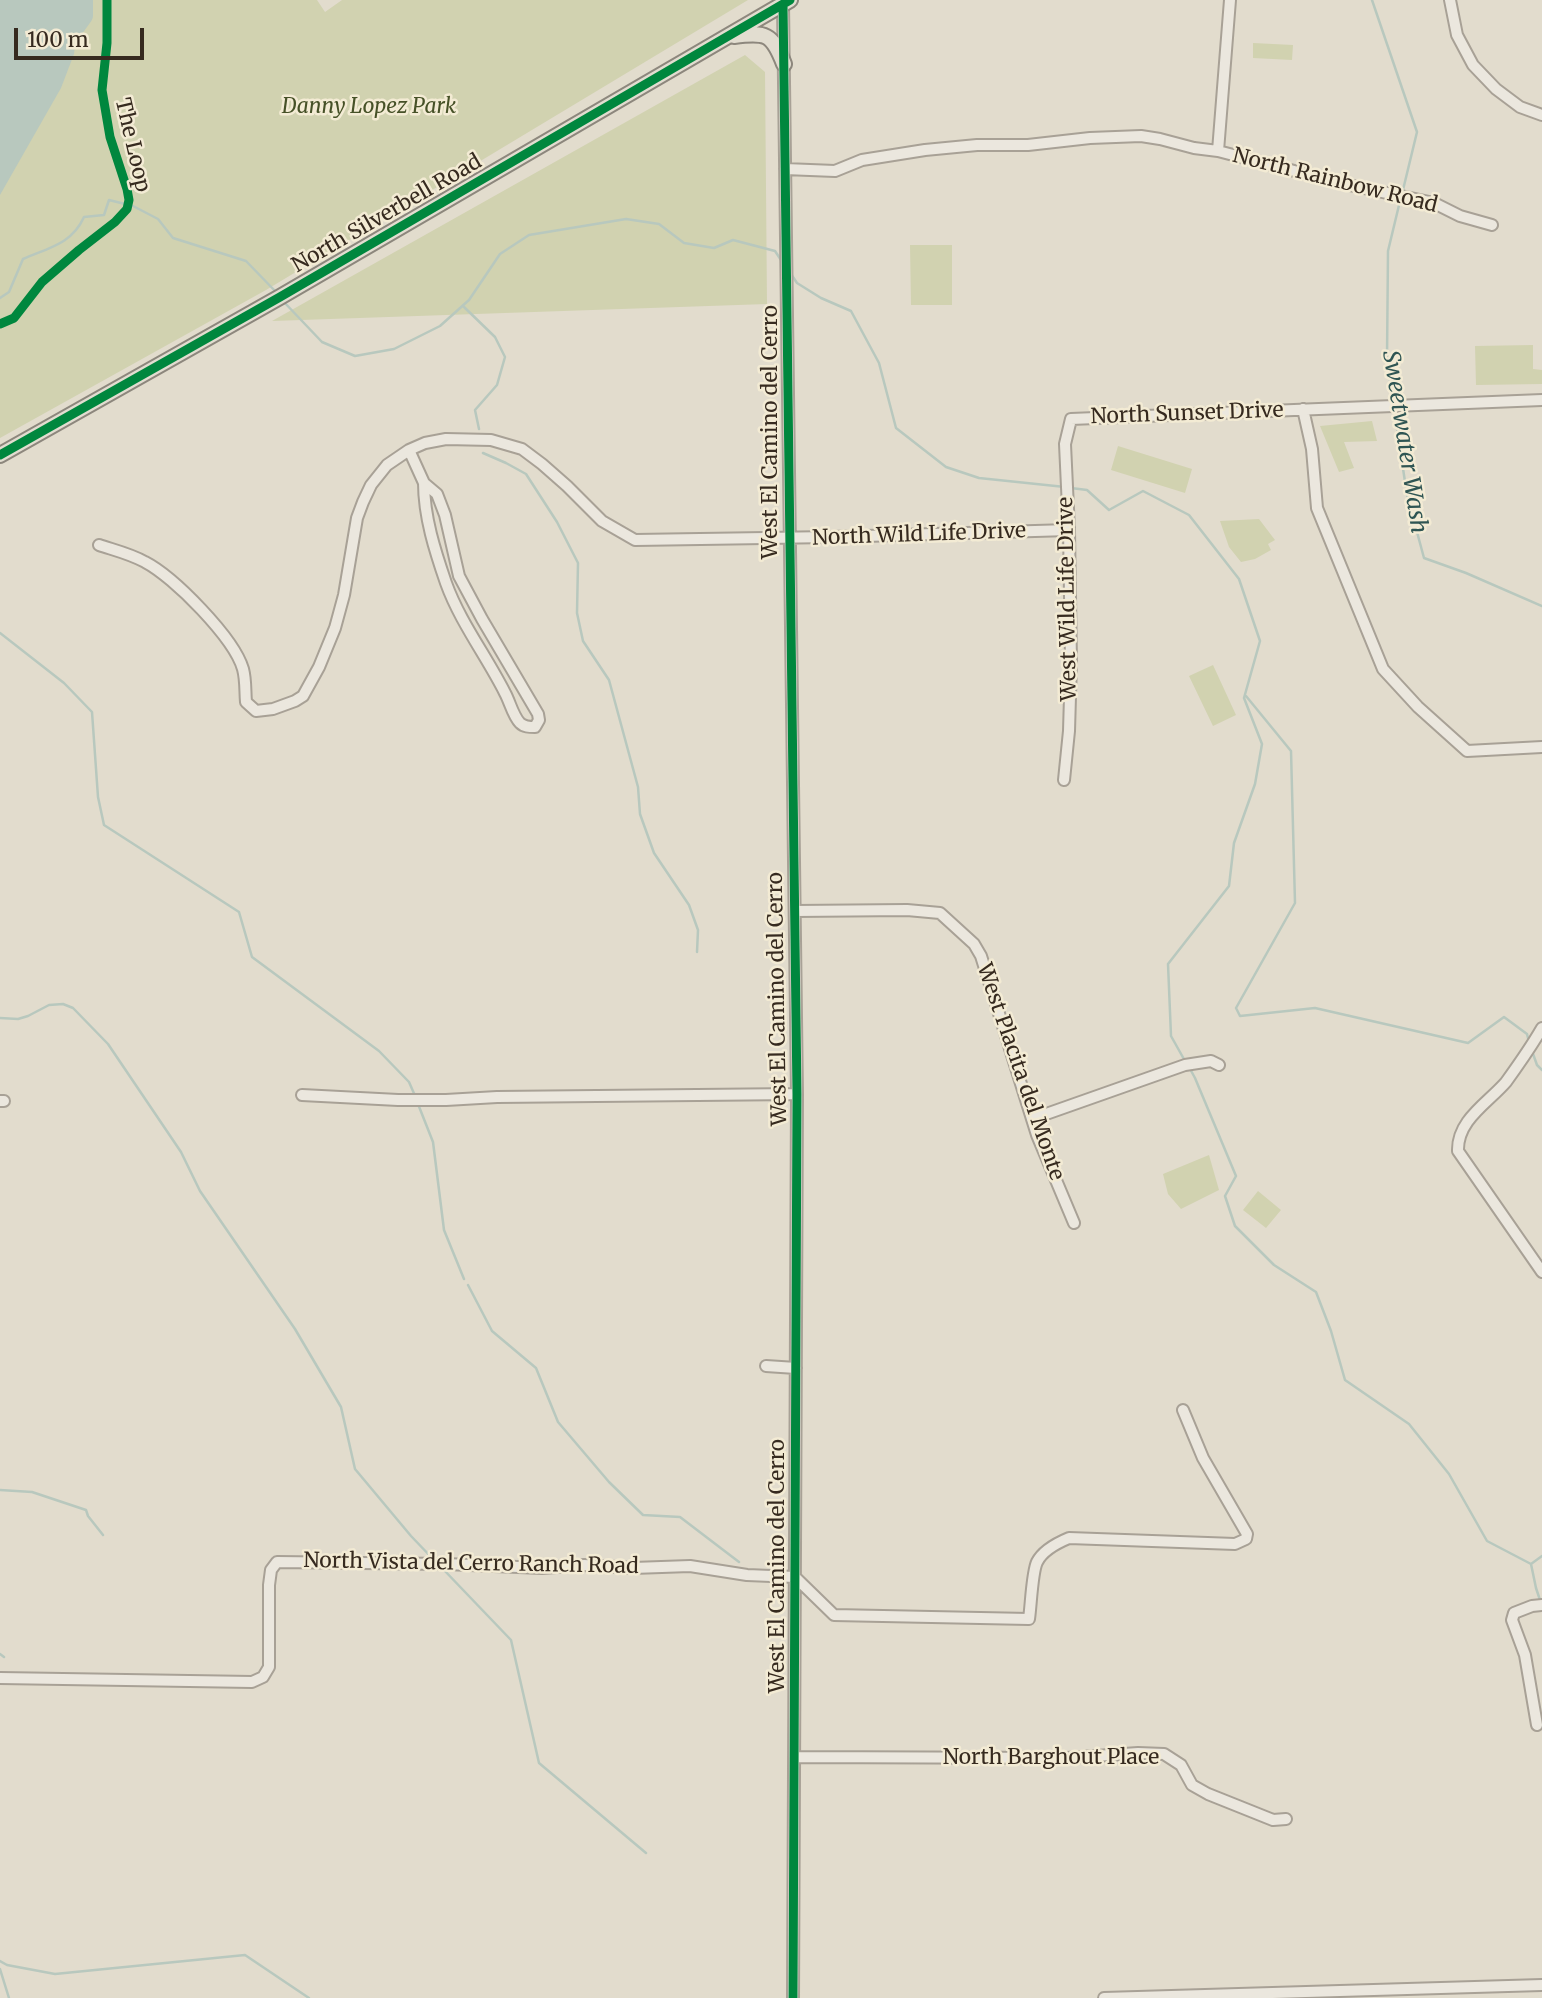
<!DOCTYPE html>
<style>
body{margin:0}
#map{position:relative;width:1542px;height:1998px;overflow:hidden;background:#e2dccd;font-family:Merriweather,serif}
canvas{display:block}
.scale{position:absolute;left:14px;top:28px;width:130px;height:32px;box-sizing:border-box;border:4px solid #362a1f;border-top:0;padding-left:9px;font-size:21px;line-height:24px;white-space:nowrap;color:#362a1f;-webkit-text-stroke:5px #f3ebd4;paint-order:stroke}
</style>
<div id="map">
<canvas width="1542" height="1998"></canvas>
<div class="scale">100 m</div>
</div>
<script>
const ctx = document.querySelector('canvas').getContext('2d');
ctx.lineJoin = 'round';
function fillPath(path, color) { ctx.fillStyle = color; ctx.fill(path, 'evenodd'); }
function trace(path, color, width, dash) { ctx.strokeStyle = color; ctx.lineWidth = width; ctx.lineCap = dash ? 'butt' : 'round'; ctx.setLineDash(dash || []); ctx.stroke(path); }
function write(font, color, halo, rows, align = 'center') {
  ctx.font = font + ' Merriweather,serif'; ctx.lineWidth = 5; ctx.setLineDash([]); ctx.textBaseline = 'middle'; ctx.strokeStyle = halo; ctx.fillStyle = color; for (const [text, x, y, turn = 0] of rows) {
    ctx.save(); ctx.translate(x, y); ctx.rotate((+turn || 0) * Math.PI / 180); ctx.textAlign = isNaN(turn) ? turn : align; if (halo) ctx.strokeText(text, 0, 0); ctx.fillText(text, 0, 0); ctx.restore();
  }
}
const green = new Path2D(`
 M0,0h317l8,12 17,-12h406l-482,290 -266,148z
 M1253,43l40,2 -1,15 -39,-2z
 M745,55l20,17 2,232 -495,17z
 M910,245h42v60h-41z
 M1533,345v24l9,1v14l-66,1 -1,-39z
 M1372,421l5,20 -33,1 10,26 -15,4 -19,-46z
 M1118,446l74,23 -7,24 -74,-23z
 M1259,519l16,21 -7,4 3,6 -16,9 -14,3 -12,-15 -9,-26z
 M1213,665l23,50 -23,11 -24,-50z
 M1209,1155l10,35 -38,19 -13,-15 -5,-20z
 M1258,1191l23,19 -15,18 -23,-18z`);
const water = new Path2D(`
 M0,0h80l-6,54 -13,34 -61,107z`);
const stream = new Path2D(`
 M1372,0l45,132 -15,62
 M133,206l25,13 15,19 73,23 31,32
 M791,274l6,9 24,15 30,13 28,52 17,65 50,39 33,11 86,9
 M0,298l9,-6 14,-33c25,-11 49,-15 61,-42l20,-2 5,-15 16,4
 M283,301l39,41 33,14 39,-7 46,-23 29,-26 31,-46 29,-19 97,-16 33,5 25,19 30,5 19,-8 42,11 6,9
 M464,307l31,30 10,20 -8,28 -22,25 4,19
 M1393,402l-6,-44 1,-107 12,-50
 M1394,409l13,86 17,63 42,15 76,33
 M483,453l23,10 20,11 31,48 21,41 -1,50 6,28 26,39 29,107 2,27 14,39 35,52 9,25 -1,22
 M1071,488l16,2 22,20 34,-19 46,24 50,64 21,62 -16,57 18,46 -7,40 -21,59 -5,43 -61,78 3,72 14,25
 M0,633l64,50 28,29 6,85 6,28 135,87 13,45 127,94 30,31 7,16
 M1246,696l45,55 4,152 -59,105 4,8 75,-8 153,35 36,-26 23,17 2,8
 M0,1018l18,1 10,-3 21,-11 14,-1 10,4 35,36 73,108 19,39 95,138 46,78 14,62 56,67 22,23
 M1532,1051l5,14 5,5
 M1189,1067l6,11 41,98 -11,20 10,30 39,39 42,27 15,39 14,49 64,44 40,50 38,67 44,23 5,24 5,15
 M418,1104l15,38 11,88 20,49
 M468,1285l24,46 44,37 22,54 51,60 34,33 37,2 59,45
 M0,1490l32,2 54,18 2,6 15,19
 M1531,1564l11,-8
 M443,1569l68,71 28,123 107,90
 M0,1654l4,3
 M0,1961l7,4 48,9 190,-19 64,43
 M0,1969l9,29`);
const river = new Path2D(`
 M67,41l18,-25v-16`);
const minor = new Path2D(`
 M1450,0l7,35 16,30 23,24 24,18 22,8
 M783,4l14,1090 -4,904
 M1218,151l12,-151
 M785,169l50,2 27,-11 63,-10 52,-5h51l62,-7 51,-2 19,3 34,9 24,3 122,32 94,20 26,13 32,9
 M1303,409l9,40 5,59 66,161 35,38 49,44 75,-4
 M409,450l15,33 13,11 8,21 14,61 23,43 56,95 1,6 -4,7c-6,0 -11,0 -15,-4 -7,-7 -10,-21 -15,-30 -18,-36 -45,-71 -59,-110 -11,-32 -22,-66 -22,-100
 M99,545c15,5 32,9 46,17 29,15 89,76 98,107 3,11 2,22 3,33l10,9 17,-2 22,-8 8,-5 16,-29 16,-39 9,-33 13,-77 6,-16 8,-17 16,-20 22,-15 16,-7 21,-4 45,1 31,9 20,15 25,22 35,35 33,19 196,-3 238,-7
 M1064,780l5,-49 2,-69 -2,-132 -4,-86 6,-25 471,-19
 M795,911l112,-1 33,3 34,31 7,12 56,179 37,88
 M1542,1028c-11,19 -23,36 -36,54 -18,21 -49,38 -48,69l84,121
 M302,1095l96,5h48l51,-3 300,-3
 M0,1101h4
 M1032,1119l153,-54 26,-4 8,4
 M766,1366l30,2
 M0,1678l252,4 11,-5 6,-10v-82l2,-15 6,-8 169,2 96,4 42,-3 49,3 57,-2 57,9 48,2 39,38 195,4c2,-13 3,-47 8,-57 6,-12 20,-19 32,-24l166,6 11,-5 1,-5 -44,-76 -20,-48
 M1537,1725l-12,-70 -13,-35 2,-7 18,-7 10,-1
 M794,1757l273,1 71,-5 26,1 17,11 11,20 16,9 65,26 13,-1
 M1104,1998l438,-13`);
const major = new Path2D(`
 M734,36c32,-4 38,-3 50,28
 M0,455l280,-158 510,-297`);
const cycleway = new Path2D(`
 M783,4l14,1090 -4,904
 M0,324l14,-6 28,-36 37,-32 36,-28 12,-13 2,-9 -2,-11 -17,-52 -8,-47 5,-47v-43
 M0,455l280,-158 510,-297`);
const parkNames = [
 ["Danny Lopez Park",369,107]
];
const streetNames = [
 ["The Loop",132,145,77],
 ["North Rainbow Road",1335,181,14],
 ["North Silverbell Road",387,214,-30],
 ["North Sunset Drive",1187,414,-2],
 ["West El Camino del Cerro",771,432,-90],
 ["North Wild Life Drive",919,535,-2],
 ["West Wild Life Drive",1068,599,-91],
 ["West El Camino del Cerro",778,999,-91],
 ["West Placita del Monte",1020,1072,71],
 ["North Vista del Cerro Ranch Road",471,1564,1],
 ["West El Camino del Cerro",778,1566,-90],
 ["North Barghout Place",1051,1758]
];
const waterNames = [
 ["Sweetwater Wash",1404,442,81]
];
fillPath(green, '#d1d2b0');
fillPath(water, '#b8c8be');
trace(stream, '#b8c8be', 2.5);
trace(river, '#b8c8be', 16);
trace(minor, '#a8a196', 14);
trace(major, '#8d877d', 18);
trace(minor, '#ebe7de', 10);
trace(major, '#e2ddd0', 14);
trace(cycleway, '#00873e', 9);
write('italic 21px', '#465127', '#f3ebd4', parkNames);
write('21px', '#362a1f', '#f3ebd4', streetNames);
write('italic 23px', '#2f5553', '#f3ebd4', waterNames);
</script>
